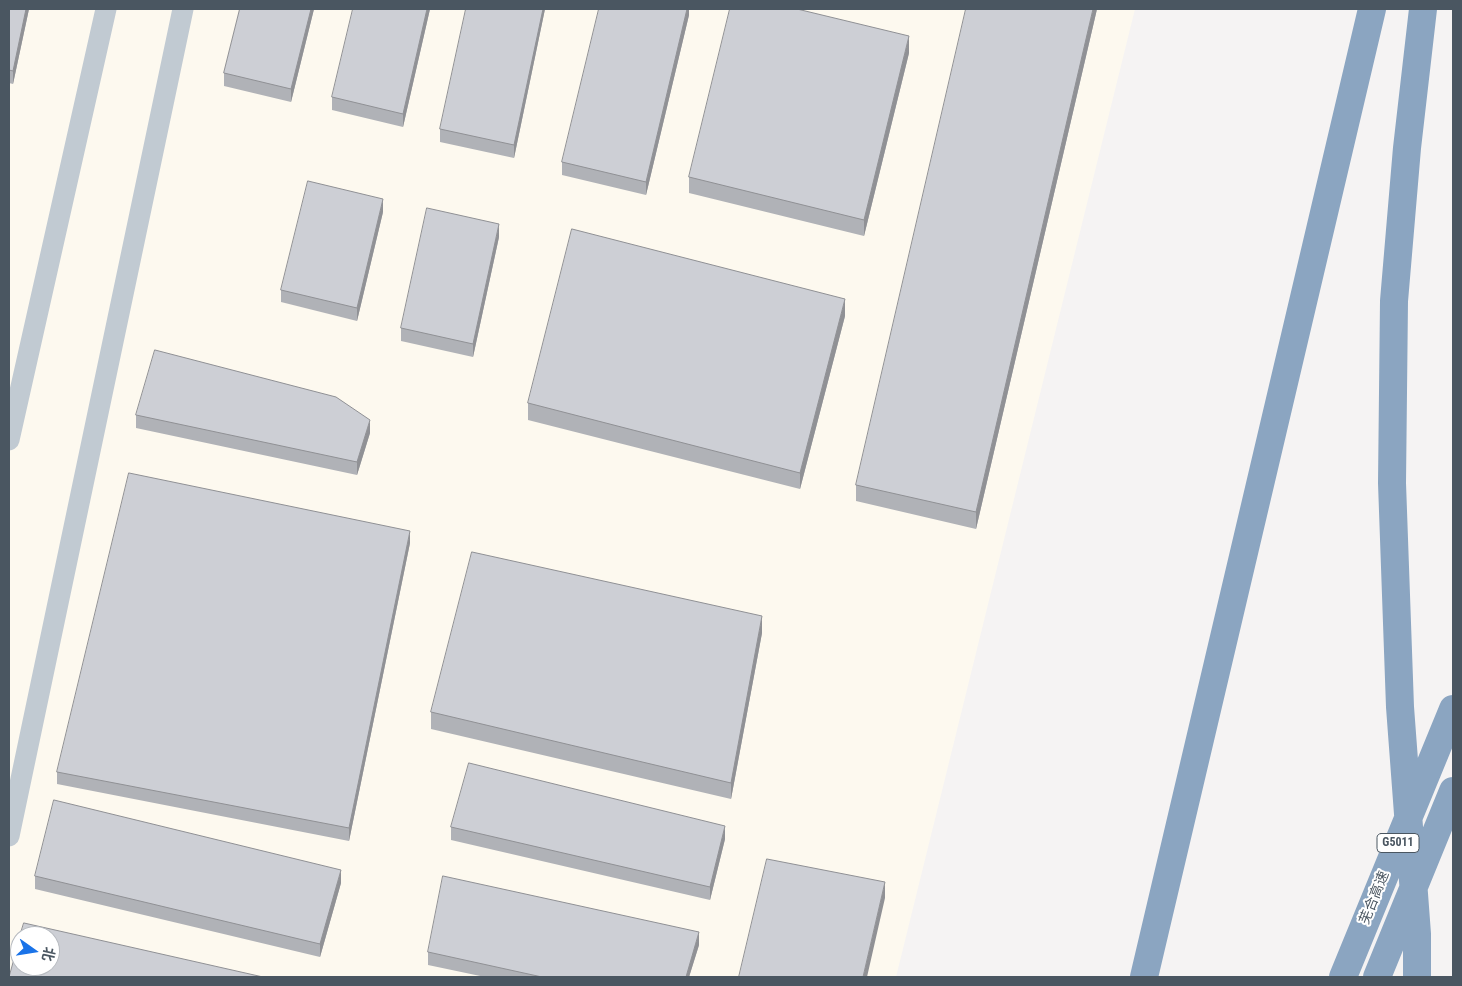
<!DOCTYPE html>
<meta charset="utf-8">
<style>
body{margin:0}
#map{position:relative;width:1462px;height:986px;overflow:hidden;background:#f5f3f3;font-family:"Roboto Condensed","Noto Sans SC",sans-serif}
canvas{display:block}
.frame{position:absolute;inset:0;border:10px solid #4a5661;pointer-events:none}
.north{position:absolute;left:10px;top:926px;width:50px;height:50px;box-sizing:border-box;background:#fff;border:1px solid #b7bbc0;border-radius:50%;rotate:103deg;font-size:14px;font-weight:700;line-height:20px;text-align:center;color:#4a5661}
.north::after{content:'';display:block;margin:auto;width:18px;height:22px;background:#1a73e8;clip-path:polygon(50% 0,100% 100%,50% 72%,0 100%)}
</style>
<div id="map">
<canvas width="1462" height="986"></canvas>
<div class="frame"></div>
<div class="north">北</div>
</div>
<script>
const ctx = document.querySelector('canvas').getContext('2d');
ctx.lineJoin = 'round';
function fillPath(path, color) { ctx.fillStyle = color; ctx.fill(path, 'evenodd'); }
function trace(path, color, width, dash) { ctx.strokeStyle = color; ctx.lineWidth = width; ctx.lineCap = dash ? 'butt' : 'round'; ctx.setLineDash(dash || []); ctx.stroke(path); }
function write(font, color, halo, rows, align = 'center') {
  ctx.font = font + ' "Roboto Condensed","Noto Sans SC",sans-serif'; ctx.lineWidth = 4; ctx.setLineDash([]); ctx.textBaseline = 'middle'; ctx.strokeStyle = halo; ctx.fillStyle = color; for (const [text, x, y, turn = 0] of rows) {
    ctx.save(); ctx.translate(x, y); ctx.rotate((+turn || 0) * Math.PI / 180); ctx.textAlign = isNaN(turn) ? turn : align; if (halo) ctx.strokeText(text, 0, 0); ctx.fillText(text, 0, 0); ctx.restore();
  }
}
const commercial = new Path2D(`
 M9,9h1126l-239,968h-887zM20,936h30v30h-30z`);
const minor = new Path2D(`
 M9,440l97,-431
 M9,836l174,-827`);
const motorway = new Path2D(`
 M1144,977l228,-968
 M1343,977l110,-268
 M1377,977l76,-186
 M1417,977v-43l-17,-227 -8,-224 2,-182 13,-153 16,-139`);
const wall = new Path2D(`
 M9,9h20l-16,75 -4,-1z
 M240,9h74l-23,93 -67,-16v-13z
 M430,9l-27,118 -71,-17v-13z
 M545,9l-31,149 -74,-16v-13z
 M689,9v6l-43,180 -84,-20v-13z
 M1097,9l-121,520 -120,-28v-16z
 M909,53l-45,183 -175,-43v-16z
 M383,212l-26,109 -76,-19v-12z
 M499,237l-26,120 -72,-16v-13z
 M845,316l-45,173 -272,-69v-17z
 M136,415l234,18 -13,42 -221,-47z
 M410,543l-61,298 -292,-57v-12z
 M762,633l-31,166 -300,-70v-17z
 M451,827l274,12 -15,61 -259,-60z
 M35,876l306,7 -21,74 -285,-68z
 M699,945l-10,32h-204l-57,-12v-13z`);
const shadedWall = new Path2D(`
 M26,9h3l-16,75v-13z
 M311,9h3l-23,93v-13z
 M427,9h3l-27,118v-13z
 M543,9h2l-31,149v-13z
 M687,9h2v6l-43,180v-13z
 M1093,9h4l-121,520v-17z
 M909,36v17l-45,183v-16z
 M383,199v13l-26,109v-13z
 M499,224v13l-26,120v-13z
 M845,299v17l-45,173v-16z
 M370,420v13l-13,42v-13z
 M410,531v12l-61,298v-13z
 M762,616v17l-31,166v-16z
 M725,826v13l-15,61v-13z
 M341,870v13l-21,74v-13z
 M885,882v16l-18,79h-4z
 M699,932v13l-10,32h-3z`);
const building = new Path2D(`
 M9,9h17l-13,62 -4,-1z
 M240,9h71l-20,80 -67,-16z
 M353,9h74l-24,105 -71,-17z
 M466,9h77l-29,136 -74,-16z
 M599,9h88l-41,173 -84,-20z
 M730,9h67l112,27 -45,184 -175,-43z
 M966,9h127l-117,503 -120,-27z
 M308,181l75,18 -26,109 -76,-18z
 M427,208l72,16 -26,120 -72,-16z
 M572,229l273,70 -45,174 -272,-70z
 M155,350l181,47 34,23 -13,42 -221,-47z
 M129,473l281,58 -61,297 -292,-56z
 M472,552l290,64 -31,167 -300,-71z
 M469,763l256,63 -15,61 -259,-60z
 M54,800l287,70 -21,74 -285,-68z
 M767,859l118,23 -22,95h-124z
 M443,876l256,56 -13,45h-144l-114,-25z
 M24,923l239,54h-254l11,-40v29h30v-30h-30z`);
const shields = [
 [1398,843,42]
];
const shieldNames = [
 ["G5011",1398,843]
];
const streetNames = [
 ["芜合高速",1375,898,-68]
];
fillPath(commercial, '#fdf9ef');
trace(minor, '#c1cad2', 21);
trace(motorway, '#8ba5c1', 28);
fillPath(wall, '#b0b2b7');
fillPath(shadedWall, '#909195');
fillPath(building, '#cdcfd5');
trace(building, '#909195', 1);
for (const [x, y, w] of shields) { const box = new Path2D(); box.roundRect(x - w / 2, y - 9.5, w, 19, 4); ctx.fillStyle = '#fff'; ctx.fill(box); trace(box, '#4a5661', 1); }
write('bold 12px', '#4a5661', null, shieldNames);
write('14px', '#4a5661', '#fff', streetNames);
</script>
